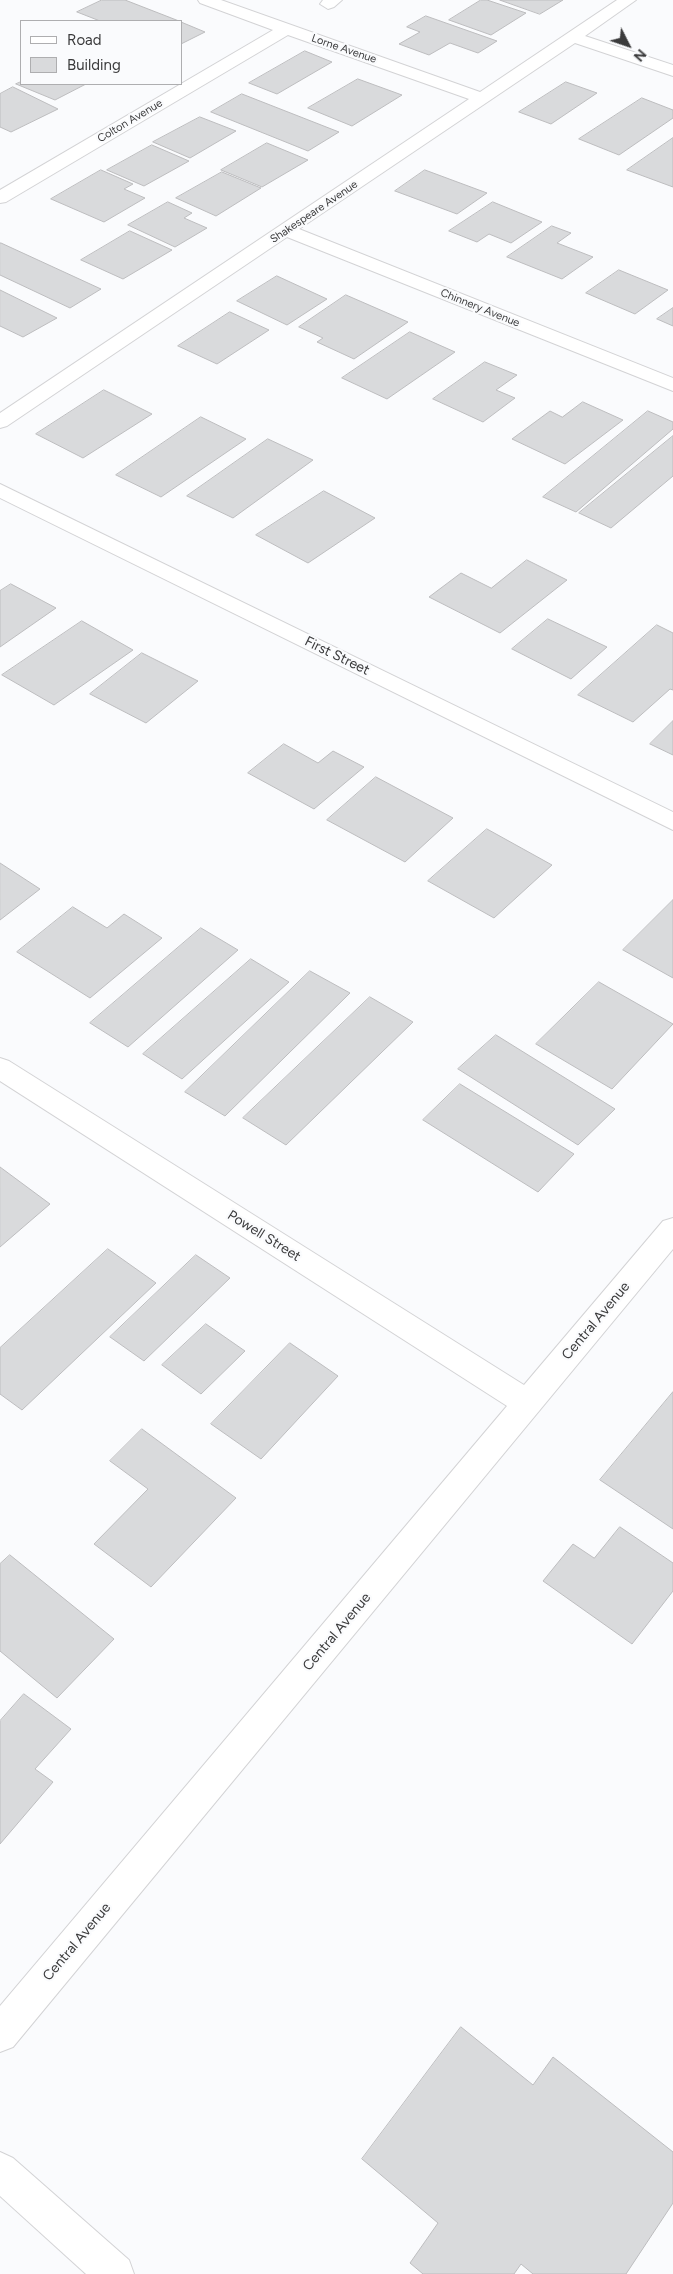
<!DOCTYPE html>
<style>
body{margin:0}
#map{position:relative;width:673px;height:2274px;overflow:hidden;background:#fafbfd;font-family:Figtree,sans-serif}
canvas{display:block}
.legend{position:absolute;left:20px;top:20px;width:162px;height:65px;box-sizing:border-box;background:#fafbfd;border:1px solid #aeaeb0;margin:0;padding:6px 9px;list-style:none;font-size:15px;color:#3b3b3c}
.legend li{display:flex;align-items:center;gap:10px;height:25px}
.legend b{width:25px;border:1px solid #aeaeb0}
.north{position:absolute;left:603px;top:20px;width:50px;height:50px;-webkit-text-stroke:4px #fafbfd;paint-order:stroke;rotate:131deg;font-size:14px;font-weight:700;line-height:20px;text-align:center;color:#3b3b3c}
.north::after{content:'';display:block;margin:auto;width:18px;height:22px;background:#3b3b3c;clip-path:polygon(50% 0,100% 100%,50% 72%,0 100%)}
</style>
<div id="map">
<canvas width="673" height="2274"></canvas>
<ul class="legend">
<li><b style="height:6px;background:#fff"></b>Road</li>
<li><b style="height:14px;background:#d9dadc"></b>Building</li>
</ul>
<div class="north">N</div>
</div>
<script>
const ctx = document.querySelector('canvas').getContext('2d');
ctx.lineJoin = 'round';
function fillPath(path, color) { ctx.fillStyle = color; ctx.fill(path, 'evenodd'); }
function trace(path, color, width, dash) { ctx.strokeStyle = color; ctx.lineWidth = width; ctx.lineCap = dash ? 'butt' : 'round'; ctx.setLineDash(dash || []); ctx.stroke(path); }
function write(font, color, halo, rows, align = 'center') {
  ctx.font = font + ' Figtree,sans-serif'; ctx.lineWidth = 4.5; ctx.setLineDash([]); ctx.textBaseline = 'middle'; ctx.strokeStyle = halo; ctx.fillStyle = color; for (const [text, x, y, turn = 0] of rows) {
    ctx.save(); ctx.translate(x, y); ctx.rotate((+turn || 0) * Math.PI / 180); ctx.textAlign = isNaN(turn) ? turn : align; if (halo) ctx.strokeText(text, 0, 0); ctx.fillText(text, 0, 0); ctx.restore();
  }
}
const building = new Path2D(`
 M102,0h23l54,21h-79l-23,-9z
 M481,0h6l39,13 -35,22 -42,-15z
 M500,0h63l-23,14z
 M426,16l71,25 -19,12 -28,-10 -21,12 -30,-11 21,-12 -13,-5z
 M181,22l24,10 -24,12z
 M305,51l27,11 -55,32 -28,-11z
 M358,79l44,16 -50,31 -44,-18z
 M21,82v2h65l-31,16 -39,-16z
 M566,82l31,11 -46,31 -32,-12z
 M13,87l45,22 -47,23 -11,-5v-33z
 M242,94l97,38 -31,19 -97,-39z
 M642,98l31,12v8l-54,37 -40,-16z
 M200,117l36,14 -46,27 -37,-16z
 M673,138v49l-46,-17z
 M267,143l41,17 -46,27 -41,-17z
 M152,145l37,16 -45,25 -37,-16z
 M101,170l32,14 -9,5 21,9 -41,24 -53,-23z
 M425,170l62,23 -30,21 -62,-23z
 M222,172l39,16 -45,28 -40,-18z
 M168,202l24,11 -8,5 23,10 -32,19 -47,-22z
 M493,202l49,20 -31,21 -22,-9 -12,8 -28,-11z
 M552,226l19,7 -14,10 36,14 -31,22 -55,-22z
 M130,231l42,19 -49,29 -42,-19z
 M0,243h1l100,46 -31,19 -70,-33z
 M619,270l49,20 -33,24 -49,-21z
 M277,276l50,23 -40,26 -50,-24z
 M0,290l57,28 -34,19 -23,-11z
 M346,295l62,27 -54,37 -37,-17 6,-4 -24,-11z
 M673,308v18l-16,-7z
 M230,312l39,18 -52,34 -39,-18z
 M410,332l45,20 -68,47 -45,-21z
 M485,362l32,13 -21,15 19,8 -32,24 -50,-23z
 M104,390l48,24 -69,44 -47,-24z
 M583,402l40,18 -58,44 -53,-25 38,-28 12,6z
 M648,411l25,11v7l-97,83 -33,-15z
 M201,417l45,22 -85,58 -45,-22z
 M673,436v40l-62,52 -32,-15z
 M268,439l45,21 -80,58 -46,-22z
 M324,491l51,27 -67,45 -52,-28z
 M527,560l40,20 -67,53 -71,-36 32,-24 30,15z
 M11,584l45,24 -56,39v-56z
 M548,619l59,28 -36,32 -59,-30z
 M82,621l51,29 -79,55 -52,-30z
 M657,625l16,8v57l-3,-1 -37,33 -55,-27z
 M142,653l56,28 -52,42 -56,-29z
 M673,721v34l-23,-11z
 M284,744l34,19 15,-12 31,16 -50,42 -66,-36z
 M376,777l77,41 -48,44 -78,-42z
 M487,829l65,36 -58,53 -66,-37z
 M0,863l40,26 -40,31z
 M673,900v78l-50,-28z
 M73,907l34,21 17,-14 38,24 -72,60 -73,-46z
 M201,928l37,22 -110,97 -38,-24z
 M251,959l38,23 -107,97 -39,-25z
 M310,971l40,22 -125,123 -40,-24z
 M599,982l74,42 -61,65 -76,-45z
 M370,997l43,25 -127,123 -43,-27z
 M496,1035l119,74 -37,36 -120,-76z
 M460,1084l114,70 -36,38 -115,-72z
 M0,1167l50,37 -50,43z
 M108,1249l48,34 -134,127 -22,-16v-46z
 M196,1255l34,23 -86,83 -34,-24z
 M206,1324l39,27 -44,43 -39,-29z
 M290,1343l48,33 -77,83 -50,-35z
 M673,1392v137l-73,-49z
 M142,1429l94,69 -85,89 -57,-43 54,-55 -38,-28z
 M620,1527l53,36v28l-41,53 -89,-63 30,-37 21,14z
 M10,1555l104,84 -57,59 -57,-47v-87z
 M24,1694l47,35 -36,40 18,13 -53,62v-123z
 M461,2027l72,58 20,-28 120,95v51l-47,71h-93l-12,-10 -7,10h-91l-13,-11 28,-40 -76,-64z`);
const minor = new Path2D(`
 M198,0h23l259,92 137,-92h19l-51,36 88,29v11l-98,-33 -276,186 374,149v13l-386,-154 -280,189 -7,2v-15l469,-314 -181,-64 -282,167 -6,1v-13l273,-160 -73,-27z
 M323,0h19l-8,7 -6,2 -8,-5z
 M0,484l673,328v18l-673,-332z
 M0,1058l9,3 515,324 139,-164 10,-3v31l-660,798 -13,5v-46l507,-600 -507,-325z`);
const secondary = new Path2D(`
 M0,2152l13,6 116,102 5,14h-48l-86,-78z`);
const farStreetnames = [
 ["Lorne Avenue",344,49,19],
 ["Colton Avenue",130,121,-31],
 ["Shakespeare Avenue",314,212,-34],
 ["Chinnery Avenue",480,308,22]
];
const streetNames = [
 ["First Street",337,656,26],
 ["Powell Street",264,1236,32],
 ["Central Avenue",596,1321,-50],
 ["Central Avenue",337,1632,-50],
 ["Central Avenue",77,1942,-50]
];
fillPath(building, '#d9dadc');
trace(building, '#bdbdbf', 1);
trace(minor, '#d3d3d5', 2);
trace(secondary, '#d3d3d5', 2);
fillPath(minor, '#fff');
fillPath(secondary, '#fff');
write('11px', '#3b3b3c', '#fafbfd', farStreetnames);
write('14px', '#3b3b3c', '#fafbfd', streetNames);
</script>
